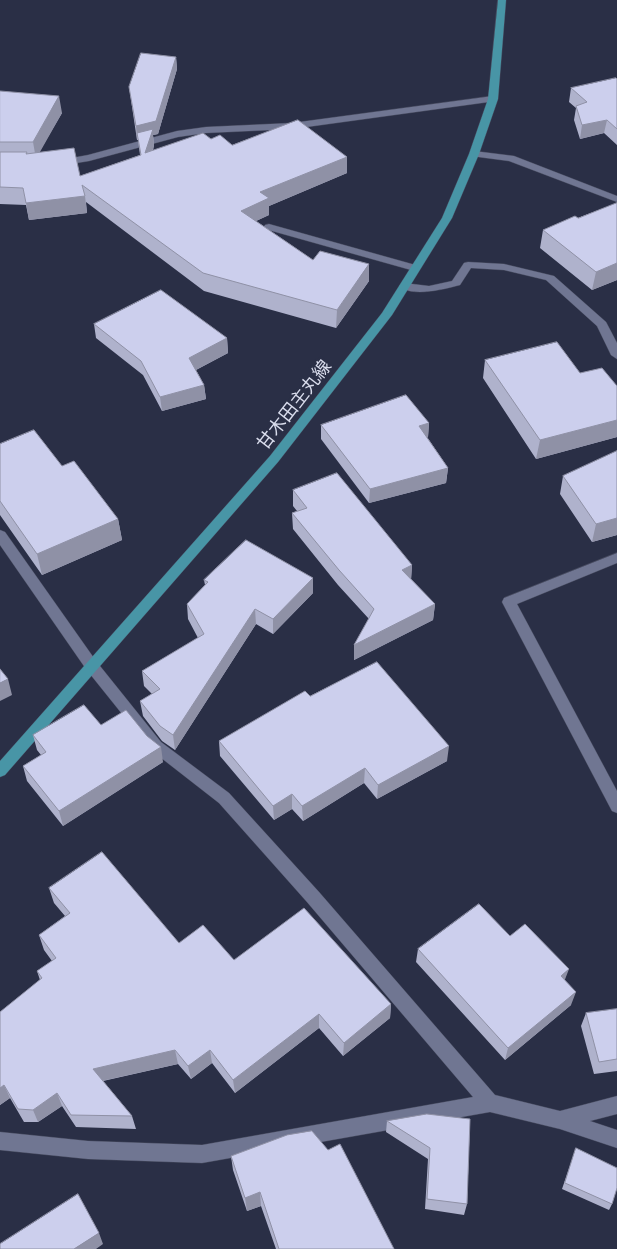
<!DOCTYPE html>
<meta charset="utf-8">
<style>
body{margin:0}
canvas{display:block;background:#2a2f46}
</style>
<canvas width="617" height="1249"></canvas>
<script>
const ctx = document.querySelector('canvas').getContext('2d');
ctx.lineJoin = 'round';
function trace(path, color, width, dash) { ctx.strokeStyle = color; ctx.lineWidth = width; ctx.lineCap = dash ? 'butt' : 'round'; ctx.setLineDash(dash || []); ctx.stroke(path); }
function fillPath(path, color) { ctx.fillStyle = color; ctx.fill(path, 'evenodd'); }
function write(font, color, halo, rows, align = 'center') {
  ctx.font = font + ' Barlow,"Noto Sans JP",sans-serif'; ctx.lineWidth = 5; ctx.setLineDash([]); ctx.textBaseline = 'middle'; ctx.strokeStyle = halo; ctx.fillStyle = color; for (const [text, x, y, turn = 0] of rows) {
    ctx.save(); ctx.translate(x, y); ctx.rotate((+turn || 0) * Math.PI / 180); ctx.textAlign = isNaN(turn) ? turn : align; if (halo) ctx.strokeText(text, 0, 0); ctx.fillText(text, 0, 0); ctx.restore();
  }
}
const service = new Path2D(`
 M269,224l150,42 1,2 -1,2h-8l-146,-41 -1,-2 1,-2z
 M468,262l36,2 50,12 52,46 11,21v16l-6,-4 -14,-29 -51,-46 -42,-10 -33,-2 -11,17 -4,1c-15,4 -45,11 -57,0l5,-3 25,3 23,-5 12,-18z`);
const minor = new Path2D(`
 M493,96l3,1v4l-204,28 -86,4 -28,4 -89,24 -31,5 -5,-3 2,-2 33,-6 89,-24 29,-4 86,-4z
 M474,151l40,5 103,40v6l-108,-41 -38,-5v-4z
 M0,530l5,2 91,129 65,81 68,51 90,99 176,203 65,16 57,-15v18l-27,7 27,9v18l-57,-19 -70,-17 -288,51 -114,-4 -88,-9v-18l88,9 114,4 271,-48 -166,-195 -88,-99 -68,-53 -65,-81 -86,-124z
 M617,553v10l-100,41 100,187v22l-5,-2 -110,-209 2,-4z`);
const primary = new Path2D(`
 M498,0h8l-8,99 -19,55 -27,64 -60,97 -114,147 -273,313 -5,2v-16l270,-305 112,-143 60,-95 27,-64 19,-55z`);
const wall = new Path2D(`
 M176,57l1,12 -19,65 -5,1 1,10 -1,6 58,-12 21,6 115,12v16l-78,33v9l-13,6 57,39 56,21 -33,47 -132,-37 -118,-89 1,11 -58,7 -3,-15 -26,-1v-113l62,22 -23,39 41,24 60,-21 -2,-15h-1l-6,-40 -2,-13z
 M617,79v66l-13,-12 -24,6 -6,-19 2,-12 -7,-6 2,-14z
 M617,203v77l-25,10 -52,-42 3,-18 35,-12z
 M94,324l133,14 1,15 -32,17 8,15 2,14 -44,12 -19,-36 -47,-37z
 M485,360l95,13 37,13v51l-81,22 -53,-81z
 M429,423l-1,14h-1l21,31 -2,15 -77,20 -48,-64v-14z
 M0,444l62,22 56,53 4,21 -80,35 -42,-60z
 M617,451v84l-25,7 -32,-48 3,-18z
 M293,490l119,75 -1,14 24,25 -2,16 -79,40v-15l15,-26 -31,-34 -45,-56 -1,-16 5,-2 -4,-5z
 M313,578v15l-40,41 -17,-10 -81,126 -13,-9 -19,-25 -3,-15 12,-7 -8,-8 -2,-15 56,-33 -10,-19 -1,-15 18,-19 -1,-5z
 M310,696l137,65 -70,38 -13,-16 -61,38 -11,-12 -18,11 -54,-64 -1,-15z
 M101,725l62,37 -100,64 -36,-45 -4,-15 18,-11 -4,-5 -4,-15z
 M49,888l130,55 55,17 157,44 -1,14 -47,38 -24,-28 -84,65 -23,-30 -21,16 -13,-15 -75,17 29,35 4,13 -60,-2 -14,-21 -24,16h-14l-14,-24 -10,7v-93l40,-32 -3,-9 15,-10 -8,-11 -5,-15 26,-19 -11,-13z
 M510,936l55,45 6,24 -66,55 -89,-98 2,-13z
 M617,1009v62l-23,3 -13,-48 5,-13z
 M470,1119l-3,85 -3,11 -39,-6 3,-50 -42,-27 1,-11z
 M576,1148l36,56 -3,6 -47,-21z
 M231,1156l163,93h-118l-15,-43 -14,5 -14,-41z`);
const shadedWall = new Path2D(`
 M176,57l1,12 -19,65 -5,1 1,10 -7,25 -10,-37v7l-1,-14z
 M59,96l3,17 -26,46 -3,-17z
 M607,120l-3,13 -24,6 2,-14z
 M347,157v16l-78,33v9l-28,13v-17l19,-19z
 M85,196l2,17 -58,7 -3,-17z
 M617,263v17l-25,10 4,-18z
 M369,264v17l-33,47 1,-18z
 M227,338l1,15 -38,20 -1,-15z
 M204,385l2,14 -44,12 -2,-14z
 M617,420v17l-81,22 4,-19z
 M429,423l-1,14 -10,4 1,-15z
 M448,468l-2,15 -77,20 1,-14z
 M617,518v17l-25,7 4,-18z
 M118,519l4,21 -80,35 -5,-21z
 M412,565l-1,16 -9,-11z
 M313,578v15l-40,41v-15z
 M435,604l-2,16 -79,40v-15z
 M255,609l1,15 -81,126 -2,-15z
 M8,679l4,16 -12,6v-18z
 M449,746l-2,15 -70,38 1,-14z
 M161,747l2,15 -100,64 -4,-15z
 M365,768l-1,15 -61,38 -1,-15z
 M292,794v15l-18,11 -1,-14z
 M569,969l-5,13 -3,-6z
 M576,992l-5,13 -66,55 3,-12z
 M391,1004l-1,14 -47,38 1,-13z
 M319,1014v14l-84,65 -2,-13z
 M175,1050l3,14 -81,18 -4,-13z
 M210,1050l2,13 -21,16 -3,-13z
 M4,1085l6,13 -10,7v-17z
 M57,1093l5,13 -24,16 -5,-12z
 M260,1192l1,14 -14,5 -2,-13z
 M99,1233l4,11 -7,5h-22z`);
const building = new Path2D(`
 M141,53l35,4 -20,64 -20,5 -7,-39z
 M616,78l1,1v50l-10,-9 -25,5 -6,-19 11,-4 -16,-14z
 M0,91l59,5 -26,46h-33z
 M298,120l49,37 -87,35 9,6 -28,13 72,49 7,-9 49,13 -32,46 -134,-37 -121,-88 3,11 -59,7 -3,-15 -23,-1v-35h27l-1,2 48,-6 6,28 61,-21 -4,-22 16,-4 -8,24 58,-20 8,6 9,-4 12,10z
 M617,203v60l-21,9 -53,-42 32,-14 3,2z
 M161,290l66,48 -38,20 15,27 -44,12 -19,-36 -47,-37z
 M557,342l23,31 22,-5 15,18v34l-77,20 -55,-80z
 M406,395l23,28 -10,3 29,42 -78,21 -49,-64z
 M34,430l28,36 12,-5 44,58 -81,35 -37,-53v-57z
 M617,451v67l-21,6 -33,-48z
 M337,473l75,92 -10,5 33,34 -81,41 20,-36 -35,-39 -47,-57 15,-5 -14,-18z
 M246,540l67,38 -40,41 -18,-10 -82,126 -13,-9 -20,-25 20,-12 -18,-18 62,-37 -17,-30 21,-22 -4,-2z
 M377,662l72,84 -71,39 -13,-17 -63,38 -10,-12 -19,12 -54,-65 86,-50 5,5z
 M0,669l8,10 -8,4z
 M84,705l17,20 25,-15 21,26 14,11 -102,64 -36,-45 23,-14 -13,-17z
 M102,852l77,91 24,-18 31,35 70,-52 87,96 -47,39 -25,-29 -86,66 -23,-30 -22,16 -13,-16 -82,19 39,47 -61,-1 -14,-22 -24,17 -15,-1 -14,-24 -4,3v-76l42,-34 -5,-7 19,-13 -17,-23 31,-22 -21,-25z
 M479,904l31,32 15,-12 44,45 -8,7 15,16 -68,56 -90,-99z
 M617,1009v50l-18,3 -13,-49z
 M427,1114l43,5 -3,85 -40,-5 3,-51 -43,-27z
 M312,1131l16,19 12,-6 54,105h-115l-19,-57 -15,6 -14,-42 56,-21z
 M576,1148l41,20v20l-5,16 -47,-21z
 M78,1194l21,39 -25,16h-74v-5z`);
const streetNames = [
 ["甘木田主丸線",294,405,-52]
];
trace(service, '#464a5e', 1);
trace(minor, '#464a5e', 1);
trace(primary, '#464a5e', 1);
fillPath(service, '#707692');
fillPath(minor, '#707692');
fillPath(primary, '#4895a6');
fillPath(wall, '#afb2cc');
fillPath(shadedWall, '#8f91a6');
fillPath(building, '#cccfed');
trace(building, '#8f91a6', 1);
write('18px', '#d9dcec', '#2a2f46', streetNames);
</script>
